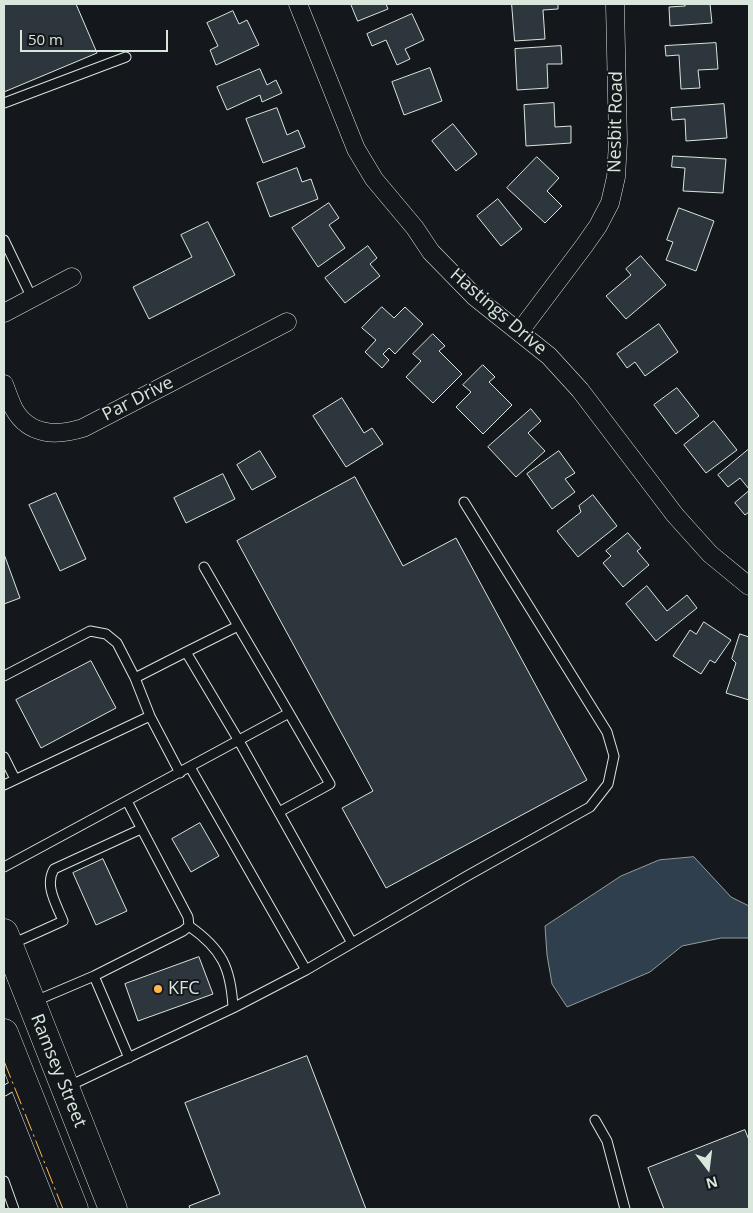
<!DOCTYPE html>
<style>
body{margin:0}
#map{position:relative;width:753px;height:1213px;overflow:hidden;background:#14181c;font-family:"Open Sans",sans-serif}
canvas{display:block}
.frame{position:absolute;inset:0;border:5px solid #d8e6dc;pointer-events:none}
.north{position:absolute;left:683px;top:1143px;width:50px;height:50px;-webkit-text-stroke:4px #14181c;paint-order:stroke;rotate:165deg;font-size:14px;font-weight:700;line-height:20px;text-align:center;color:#d8e6dc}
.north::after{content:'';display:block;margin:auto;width:18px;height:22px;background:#d8e6dc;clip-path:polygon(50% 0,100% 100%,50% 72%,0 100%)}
.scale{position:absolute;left:20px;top:30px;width:148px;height:22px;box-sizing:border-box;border:2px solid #d8e6dc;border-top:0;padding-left:6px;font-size:15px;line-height:18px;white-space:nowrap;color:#d8e6dc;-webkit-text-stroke:4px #14181c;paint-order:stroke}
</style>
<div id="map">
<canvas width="753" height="1213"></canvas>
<div class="frame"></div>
<div class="north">N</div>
<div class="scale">50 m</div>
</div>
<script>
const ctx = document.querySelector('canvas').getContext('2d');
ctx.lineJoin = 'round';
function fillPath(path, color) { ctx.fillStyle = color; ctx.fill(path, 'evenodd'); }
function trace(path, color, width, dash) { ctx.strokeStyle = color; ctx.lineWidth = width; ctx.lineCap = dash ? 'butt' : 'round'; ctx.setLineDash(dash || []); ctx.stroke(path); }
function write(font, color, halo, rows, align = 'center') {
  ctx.font = font + ' "Open Sans",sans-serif'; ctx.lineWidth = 4; ctx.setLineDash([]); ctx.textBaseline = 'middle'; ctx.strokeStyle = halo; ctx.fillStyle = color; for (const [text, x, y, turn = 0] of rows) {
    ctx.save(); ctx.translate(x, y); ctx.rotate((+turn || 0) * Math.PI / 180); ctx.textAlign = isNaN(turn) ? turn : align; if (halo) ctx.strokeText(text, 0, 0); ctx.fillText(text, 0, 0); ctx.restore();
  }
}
const water = new Path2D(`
 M694,857l37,40 18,9v32h-28l-39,8 -32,26 -83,35 -15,-23 -5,-29 -2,-29 76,-50 38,-16z`);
const building = new Path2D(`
 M4,4h72l21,49 -93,39z
 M351,4h35l2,5 -30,12z
 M512,4h46v5l-15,1 2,29 -30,2z
 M684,4h26l2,19 -42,3 -1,-19 16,-1z
 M233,11l6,13 8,-4 12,25 -43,20 -6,-15 8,-4 -11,-23z
 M412,14l12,26 -19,9 5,10 -13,6 -11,-25 -14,6 -5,-12z
 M716,43l2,26 -20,1 2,18 -19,1 -2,-34 -13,1 -1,-10z
 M561,46l1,18h-15l1,24 -31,2 -2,-41z
 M430,68l12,33 -38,14 -12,-33z
 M260,69l7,16 9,-5 6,13 -20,9 -2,-7 -33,15 -10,-23z
 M554,103l1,24 16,-1v17l-45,3 -2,-41z
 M724,104l3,34 -41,3 -1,-22 -13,1 -1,-12z
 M277,108l10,27 11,-5 7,17 -42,16 -17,-44z
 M453,124l24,30 -21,17 -24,-30z
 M673,156l53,3 -3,34 -40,-2 2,-23 -13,-1z
 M537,157l22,21 -12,13 15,15 -17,17 -38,-35z
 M297,168l5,14 9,-3 7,20 -48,18 -13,-34z
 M498,199l24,30 -21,17 -24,-30z
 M329,203l10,15 -10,7 16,23 -27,19 -26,-39z
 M679,208l35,13 -18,50 -30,-11 7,-18 -6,-2z
 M208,222l27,53 -86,44 -16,-32 59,-30 -11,-22z
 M368,246l9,12 -7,6 10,12 -35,27 -20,-25z
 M641,256l25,29 -40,34 -20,-23 25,-21 -5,-6z
 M382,307l12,11 11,-11 18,17 -28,30 -6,-6 -6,6 6,6 -7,8 -17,-16 11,-12 -14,-12z
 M659,324l19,28 -33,24 -10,-14 -8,6 -10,-14z
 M433,334l12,12 -6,5 23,23 -29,29 -27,-26 15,-16 -8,-7z
 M483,365l12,12 -6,5 23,23 -29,29 -27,-27 15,-15 -8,-7z
 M677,388l22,28 -23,18 -22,-29z
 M342,398l22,35 8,-5 11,16 -37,23 -33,-51z
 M531,409l10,12 -13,12 17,18 -29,26 -28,-30z
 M714,421l23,29 -31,23 -22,-28z
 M749,449v40l-9,-11 -12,9 -10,-12z
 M260,451l16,26 -24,13 -15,-25z
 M559,451l16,22 -10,6 10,13 -23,17 -25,-35z
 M223,474l12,25 -49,24 -12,-25z
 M355,477l48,89 53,-28 131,242 -201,108 -44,-80 31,-17 -136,-250z
 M749,491v21l-4,3 -10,-12z
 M56,493l30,66 -26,12 -31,-66z
 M593,495l24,31 -39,31 -21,-26 24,-19 -2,-6z
 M628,533l13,15 -4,3 12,14 -26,22 -20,-24 8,-7 -5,-5z
 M4,554l16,44 -16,6z
 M647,586l20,25 20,-16 10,13 -41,33 -30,-37z
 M704,622l27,18 -16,23 -5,-3 -9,14 -28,-18 17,-26 6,4z
 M740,634l9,3v63l-23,-7 10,-30 -4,-4z
 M91,661l25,47 -75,40 -25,-48z
 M200,823l19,33 -28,16 -19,-33z
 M103,859l24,52 -31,14 -23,-52z
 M199,957l14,37 -75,27 -13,-37z
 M307,1056l59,153h-176l-1,-3 31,-12 -35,-91z
 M745,1130l4,10v69h-85l-16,-41z`);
const lane = new Path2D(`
 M4,103l122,-46
 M4,240l28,58
 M204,567l34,59
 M4,676l86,-45 16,3 11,9 18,35 15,38 30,57
 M135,678l51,-26
 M4,757l11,22
 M190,767l116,203
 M4,785l146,-69
 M279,812l51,-28 -41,-71
 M4,867c95,-51 190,-102 285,-154l-51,-87 -52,26 53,89 113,202
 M189,926c33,23 42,42 44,82
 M12,944l51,-23c-6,-16 -19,-35 -9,-52l87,-40
 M94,976l35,82
 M33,1002l61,-26 89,-45 6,-5 -1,-9 -61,-116
 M67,1087l166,-79 73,-38 161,-94 123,-69 18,-23 6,-28 -7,-24 -143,-230
 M4,1091l17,-10
 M595,1120l12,21 18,68
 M4,1181l10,28`);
const street = new Path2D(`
 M298,4l58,145 18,30 41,49 16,24 44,45 74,59 31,34 95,125 35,39 39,32
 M4,313l68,-36
 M520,331l64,-85 14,-20 12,-23 6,-26 2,-35 -3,-138
 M4,384c3,8 6,17 10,25 15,27 43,27 69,19l204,-106`);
const primary = new Path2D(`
 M4,933l109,276
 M4,1033l70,176`);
const power = new Path2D(`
 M4,1061l59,148`);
const markers = [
 [158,989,5,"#ffb74d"]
];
const streetNames = [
 ["Nesbit Road",616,122,-89],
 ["Hastings Drive",498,312,41],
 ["Par Drive",138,399,-27],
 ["Ramsey Street",58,1071,68]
];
const poiNames = [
 ["KFC",168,989]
];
fillPath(water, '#2f3f4d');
trace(water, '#939e99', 1);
fillPath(building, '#2c363c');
trace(building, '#d8e6dc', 1);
trace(lane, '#d8e6dc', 11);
trace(street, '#d8e6dc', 19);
trace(primary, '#d8e6dc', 29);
trace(lane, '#14181c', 9);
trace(street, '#14181c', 18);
trace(primary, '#14181c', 28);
trace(power, '#ffb74d', 1, [18, 4, 2.5, 4]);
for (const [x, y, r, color] of markers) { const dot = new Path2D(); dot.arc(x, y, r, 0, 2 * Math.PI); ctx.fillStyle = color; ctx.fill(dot); trace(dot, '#14181c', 2); }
write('18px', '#d8e6dc', '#14181c', streetNames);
write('18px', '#d8e6dc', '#14181c', poiNames, 'left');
</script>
